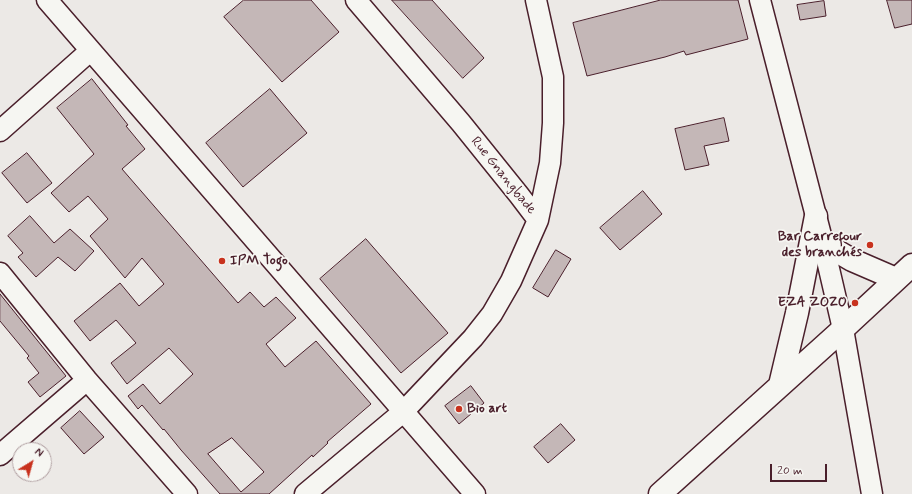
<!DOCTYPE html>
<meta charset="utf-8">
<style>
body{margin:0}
#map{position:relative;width:912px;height:494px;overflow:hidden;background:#ece9e6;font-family:Mynerve,sans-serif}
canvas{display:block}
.north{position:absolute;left:12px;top:442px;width:40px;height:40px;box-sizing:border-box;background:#f6f6f2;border:1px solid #b1a0a2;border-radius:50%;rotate:37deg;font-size:11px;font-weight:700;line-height:16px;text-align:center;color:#4a1f2b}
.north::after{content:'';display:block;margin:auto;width:14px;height:18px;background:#c8321e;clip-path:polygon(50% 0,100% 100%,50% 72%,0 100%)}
.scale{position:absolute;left:770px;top:464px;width:57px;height:18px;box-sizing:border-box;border:2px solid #4a1f2b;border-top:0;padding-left:5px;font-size:12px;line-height:14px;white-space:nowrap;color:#4a1f2b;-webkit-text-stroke:3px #f6f6f2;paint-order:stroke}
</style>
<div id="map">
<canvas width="912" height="494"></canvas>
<div class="north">N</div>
<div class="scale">20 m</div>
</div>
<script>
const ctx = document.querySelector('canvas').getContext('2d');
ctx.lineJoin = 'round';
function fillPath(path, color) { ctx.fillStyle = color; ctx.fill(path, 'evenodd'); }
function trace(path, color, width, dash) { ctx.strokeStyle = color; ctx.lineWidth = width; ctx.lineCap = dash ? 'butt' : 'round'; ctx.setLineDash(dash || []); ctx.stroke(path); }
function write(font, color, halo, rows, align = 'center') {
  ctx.font = font + ' Mynerve,sans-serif'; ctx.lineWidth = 3.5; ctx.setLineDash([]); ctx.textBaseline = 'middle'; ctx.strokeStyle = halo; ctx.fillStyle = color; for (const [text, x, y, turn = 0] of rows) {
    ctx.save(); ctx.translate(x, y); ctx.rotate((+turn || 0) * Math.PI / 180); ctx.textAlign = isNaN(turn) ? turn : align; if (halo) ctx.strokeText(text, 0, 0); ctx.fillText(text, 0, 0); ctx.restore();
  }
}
const building = new Path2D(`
 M244,0h67l28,32 -57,50 -58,-65z
 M392,0h40l52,58 -21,20z
 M661,0h77l10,39 -62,16 -2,-4 -19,6 -78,19 -14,-53z
 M887,0h25v24l-17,4z
 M824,1l2,15 -26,4 -3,-15z
 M92,79l36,46 -2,1 19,23 -23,20 116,134 12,-11 14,15 12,-10 20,21 -30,26 19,23 31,-26 55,63 -44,38 1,1 -15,14 -1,-2 -43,39h-49l-39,-44 -17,-21 -1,1 -21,-25 -4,4 -10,-13 15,-12 17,20 33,-30 -24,-26 -42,36 -16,-21 25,-20 -20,-23 -26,21 -16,-20 46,-38 19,23 25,-22 -22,-26 -17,20 -35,-42 18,-17 -20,-23 -19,16 -18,-19 43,-39 -37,-46zM232,438l32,34 -23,20 -33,-38z
 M270,89l37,44 -64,54 -37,-44z
 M724,118l5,23 -25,5 5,19 -24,5 -10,-41z
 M27,153l25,30 -25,20 -25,-30z
 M643,191l19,23 -42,36 -20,-22z
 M30,216l24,27 16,-14 24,22 -19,20 -17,-14 -22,20 -18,-20 5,-4 -15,-17z
 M366,239l82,94 -47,40 -81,-94z
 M556,250l15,9 -23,38 -15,-9z
 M0,294l66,82 -26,21 -12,-15 11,-9 -12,-15 2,-2 -29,-35z
 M471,386l13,17 -25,21 -14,-18z
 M80,411l24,26 -20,17 -23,-26z
 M561,424l14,16 -27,23 -14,-16z`);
const minor = new Path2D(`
 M47,0l428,494
 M536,0l17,77v46l-3,40 -12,57
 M760,0l63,243 20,86 29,165
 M0,131l90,-80
 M0,273l87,107 100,114
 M0,455l87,-75
 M305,494l98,-82 70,-74 19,-24 19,-33 27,-61 -19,-25 -58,-72 -105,-123`);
const tertiary = new Path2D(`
 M823,243l29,17 44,19
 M780,385l17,-72 19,-97
 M660,494l183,-165 69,-64`);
const markers = [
 [870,245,4,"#c8321e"],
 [222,261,4,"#c8321e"],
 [855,303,4,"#c8321e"],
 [459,409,4,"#c8321e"]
];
const streetNames = [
 ["Rue Gnangbade",503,176,51]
];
const poiNames = [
 ["Bar Carrefour",862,237],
 ["des branchés",862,253],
 ["IPM Togo",230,261,"left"],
 ["EZA ZOZO",847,303],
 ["Bio art",467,409,"left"]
];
fillPath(building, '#c4b7b7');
trace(building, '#4a1f2b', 1);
trace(minor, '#4a1f2b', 23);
trace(tertiary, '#4a1f2b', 25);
trace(minor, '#f6f6f2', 20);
trace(tertiary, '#f6f6f2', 22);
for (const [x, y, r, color] of markers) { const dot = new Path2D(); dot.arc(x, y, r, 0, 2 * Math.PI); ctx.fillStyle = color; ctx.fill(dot); trace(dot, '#f6f6f2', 1.5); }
write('14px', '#4a1f2b', '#f6f6f2', streetNames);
write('bold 14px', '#4a1f2b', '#f6f6f2', poiNames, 'right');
</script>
